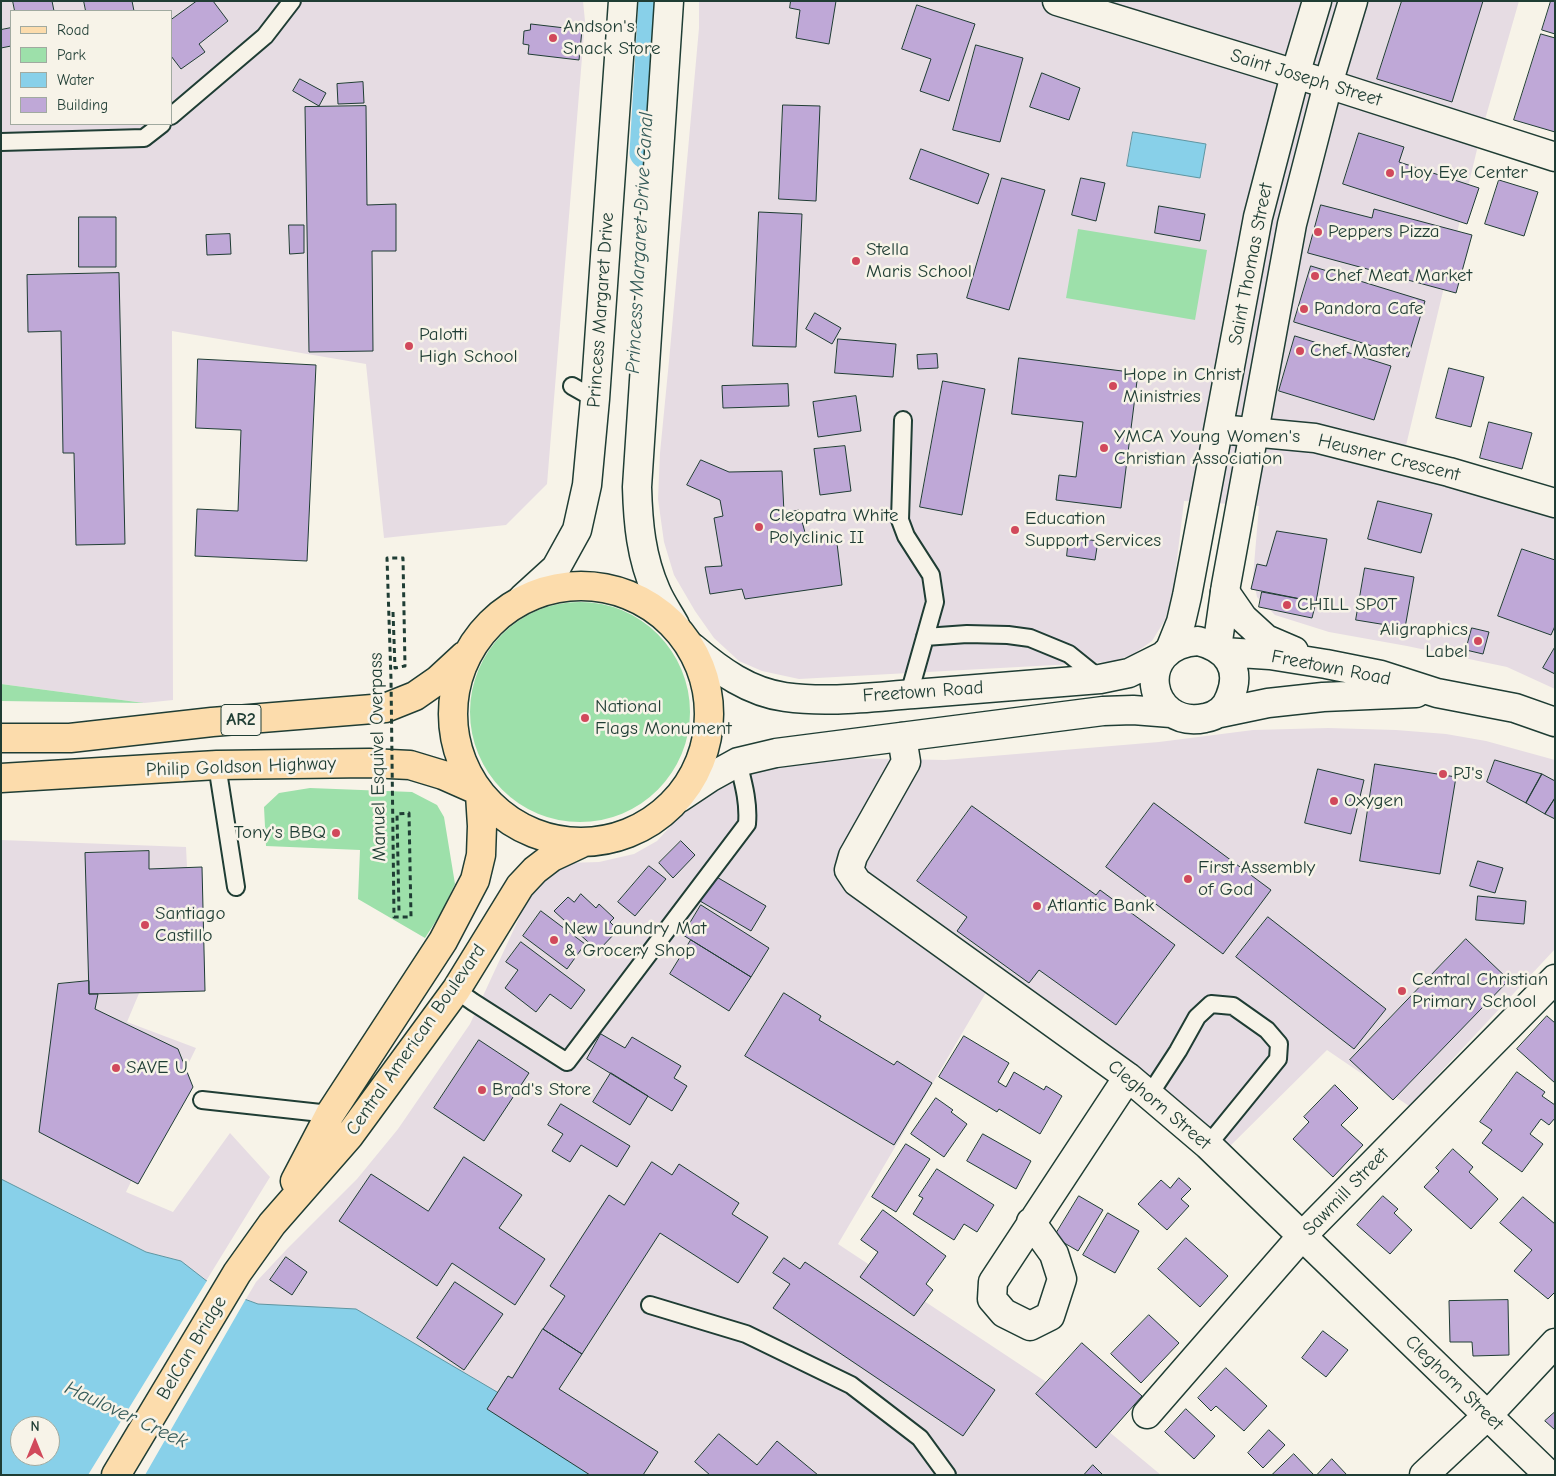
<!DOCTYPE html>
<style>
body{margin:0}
#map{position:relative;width:1556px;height:1476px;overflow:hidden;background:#f7f3e8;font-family:"Comic Neue",sans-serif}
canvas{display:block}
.frame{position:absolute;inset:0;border:2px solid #1f3d34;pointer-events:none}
.legend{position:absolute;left:10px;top:10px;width:162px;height:115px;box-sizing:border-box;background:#f7f3e8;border:1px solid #a1aaa0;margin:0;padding:6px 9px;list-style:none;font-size:15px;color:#1f3d34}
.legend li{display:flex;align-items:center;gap:10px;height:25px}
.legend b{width:25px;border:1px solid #a1aaa0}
.north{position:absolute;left:10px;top:1416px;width:50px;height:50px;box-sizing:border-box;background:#f7f3e8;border:1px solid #a1aaa0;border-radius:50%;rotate:0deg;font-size:14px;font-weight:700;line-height:20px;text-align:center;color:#1f3d34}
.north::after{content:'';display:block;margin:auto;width:18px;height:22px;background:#d1495b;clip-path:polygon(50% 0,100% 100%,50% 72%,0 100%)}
</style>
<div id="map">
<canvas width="1556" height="1476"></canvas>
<div class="frame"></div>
<ul class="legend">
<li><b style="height:6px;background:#fcdcac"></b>Road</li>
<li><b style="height:14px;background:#9de0aa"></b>Park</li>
<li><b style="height:14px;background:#88d0e9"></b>Water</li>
<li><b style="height:14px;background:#bfa8d7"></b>Building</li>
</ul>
<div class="north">N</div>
</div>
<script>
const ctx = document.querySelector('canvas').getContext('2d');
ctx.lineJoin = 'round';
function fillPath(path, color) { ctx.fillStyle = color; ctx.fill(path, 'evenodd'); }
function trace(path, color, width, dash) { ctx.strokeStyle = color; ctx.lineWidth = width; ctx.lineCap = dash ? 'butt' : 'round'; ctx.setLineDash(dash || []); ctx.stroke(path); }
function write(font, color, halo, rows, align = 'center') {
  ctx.font = font + ' "Comic Neue",sans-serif'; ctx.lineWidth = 5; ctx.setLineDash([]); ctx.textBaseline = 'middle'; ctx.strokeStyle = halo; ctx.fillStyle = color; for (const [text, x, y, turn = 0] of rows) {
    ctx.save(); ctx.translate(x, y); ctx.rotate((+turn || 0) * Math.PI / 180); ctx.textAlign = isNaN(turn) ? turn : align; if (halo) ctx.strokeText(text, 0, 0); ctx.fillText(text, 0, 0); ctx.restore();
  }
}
const built = new Path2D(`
 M1,1h582l2,20 -38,463 -41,41 -122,13 -18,-174 -194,-33 1,369 -29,3 -143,-19zM11,11h160v113h-160z
 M699,1h820l-39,136 -77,321 152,54v177l-48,-22 -100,-21 -78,-14 -54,-17 -18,-18 -4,-20 6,-71 -75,-5 -11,92 -8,27 -13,21 -20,14 -22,7 -311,17 -37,-8 -23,-10 -25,-23 -19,-27 -21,-36 -10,-33 -6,-43 2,-46 9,-92 30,-333z
 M1328,728l68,2 50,4 40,7 69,19v189l-146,157 -82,-56 -104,103 -125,-116 -104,-58 -156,265 222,147 101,84h-523l-392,-176 10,-17 31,-33 70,-70 41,-50 72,-105 57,-123 16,-19 23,-19 33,-1 35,-8 23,-13 21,-23 34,-27 34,-18 46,-12 54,-3 99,2 214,-18 94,-12z
 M1,840l185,7 7,141 -53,3 -13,31 69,26 -70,144 47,20 57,-79 40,44 -67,109 -22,-25 -35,-9 -145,-73z`);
const green = new Path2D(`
 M1078,229l129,21 -12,70 -129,-22z
 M470 712a110 110 0 1 1 220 0a110 110 0 1 1-220 0Z
 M1,684l143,19 -143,-2z
 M310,788l102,4 25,13 7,12 11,67 -14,29 -16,25 -67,-39 2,-49 -94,-4 -2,-39 15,-14z`);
const water = new Path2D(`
 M1133,132l73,12 -6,34 -73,-12z
 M1,1179l145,73 35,9 36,28 41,15 98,5 282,166h-637zM20,1426h30v30h-30z`);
const pier = new Path2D(`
 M208,1279l10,8 29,10 -102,178h-57z`);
const canal = new Path2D(`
 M645,153l9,-152`);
const building = new Path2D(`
 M13,1h39l2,10h-39z
 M84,1h48l2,10h-48z
 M197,1h16l15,20 -29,23 6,8 -24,17 -10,-13v-36z
 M791,1h45l-7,43 -33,-6 4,-28 -10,-2z
 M1402,1h81l-31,101 -75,-23z
 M1551,1h4v33l-13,-4z
 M917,5l58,19 -26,77 -29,-10 11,-32 -29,-10z
 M531,24l51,6 -3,30 -51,-6 1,-9 -6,-1 1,-13 6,-1z
 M11,28v18l-10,2v-18z
 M1541,34l14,4v94l-41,-12z
 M976,45l47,13 -23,84 -47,-12z
 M1042,73l38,15 -11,32 -39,-13z
 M300,79l26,14 -7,13 -26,-15z
 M363,82l1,21 -26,1 -1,-20z
 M783,105l37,1 -4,95 -37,-2z
 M366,106l1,99 29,-1v47h-24l1,100 -64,1 -4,-245z
 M1359,133l45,14 -5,15 80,26 -12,36 -124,-40z
 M921,149l68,25 -11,30 -68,-25z
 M1002,178l43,12 -36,120 -42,-12z
 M1081,178l24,5 -9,38 -24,-6z
 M1499,180l39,12 -14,44 -39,-12z
 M1321,205l51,13 2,-9 98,26 -16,58 -148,-40z
 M1159,206l46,8 -5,27 -45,-8z
 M759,212l43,2 -6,133 -43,-1z
 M79,217h37v50h-37z
 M289,225h15v28l-14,1z
 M230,234l1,20 -24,1 -1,-20z
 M1311,266l114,35 -17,56 -114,-35z
 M119,273l6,271 -49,1 -2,-92h-11l-2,-122 -33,1 -1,-57z
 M815,313l26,15 -9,16 -26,-15z
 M1295,336l96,30 -17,54 -95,-29z
 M838,339l58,5 -3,33 -58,-4z
 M937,354l1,14 -20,1 -1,-14z
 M1019,358l119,15 -17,135 -65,-8 3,-25 17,2 7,-55 -71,-8z
 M198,359l118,6 -9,196 -112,-5 2,-47 41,2 3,-81 -45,-2z
 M1449,368l35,9 -13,50 -35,-9z
 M943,381l42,8 -23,126 -42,-8z
 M788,384l1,22 -66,2 -1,-22z
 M856,396l5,35 -43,6 -5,-35z
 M1489,422l43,11 -10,36 -42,-11z
 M845,446l6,45 -31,4 -6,-46z
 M701,460l28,12 53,-1 2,42 15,-3 8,30 29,-5 6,50 -97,14 -3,-10 -32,5 -5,-27 17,-1 -8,-48 9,-2 -3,-16 -33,-15z
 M1378,501l54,13 -11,39 -53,-14z
 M1277,531l50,8 -11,63 -65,-13 6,-25 9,2z
 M1069,537l29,4 -3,19 -28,-4z
 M1522,549l33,11v66l-4,9 -53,-19z
 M1365,568l49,9 -9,51 -49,-8z
 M1262,592l54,10 -4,16 -53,-11z
 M1472,628l17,4 -6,22 -17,-4z
 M1555,647v27l-12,-6z
 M1495,760l47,14 -16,29 -39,-21z
 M1375,764l81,13 -16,97 -80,-13z
 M1318,769l46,11 -13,54 -46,-11z
 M1542,774l13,7v17l-10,16 -19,-11z
 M1555,798v21l-10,-5z
 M1154,803l117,87 -48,64 -117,-87z
 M972,806l124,89 4,-5 75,55 -59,80 -77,-55 -10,13 -72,-52 10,-14 -50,-36z
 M681,841l14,14 -22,23 -14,-15z
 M149,851v18l53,-2 3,124 -116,3 -4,-141z
 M1478,861l25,7 -8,25 -25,-7z
 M649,866l17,13 -31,37 -17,-14z
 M715,876l51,30 -15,25 -51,-30z
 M581,894l15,14 3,-4 15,14 -4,4 8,8 -20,21 -44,-40 14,-14 6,5z
 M1478,896l48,5 -2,23 -48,-4z
 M701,905l68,43 -18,29 -68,-42z
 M541,911l44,33 -18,25 -44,-33z
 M1268,917l118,92 -32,40 -118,-92z
 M1466,939l43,41 -116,120 -43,-40z
 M691,940l60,37 -22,34 -59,-37z
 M521,942l64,48 -14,19 -21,-15 -14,18 -31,-24 13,-18 -12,-8z
 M89,981v13h9l-3,15 83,40 15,38 -55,97 -99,-52 19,-148z
 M784,993l37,23 -2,4 75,45 3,-4 35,22 -38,62 -149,-89z
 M1547,1016l8,7v60l-38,-34z
 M601,1034l24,14 7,-11 49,29 -7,12 13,8 -15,25 -85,-52z
 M964,1036l45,27 -11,19 8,5 8,-15 30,18 2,-4 16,10 -22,38 -41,-25 -2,3 -58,-35z
 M479,1040l50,33 -45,68 -50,-33z
 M1517,1072l28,20 -3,4 13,9v13l-6,7 -8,-6 -11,15 13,10 -21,28 -40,-29 10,-13 -12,-8z
 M611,1073l37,23 -18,29 -37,-23z
 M1335,1085l23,23 -17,17 22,20 -30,32 -40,-38 16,-17 -5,-5z
 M936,1098l17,12 -2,2 16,12 -23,33 -33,-23z
 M561,1104l69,42 -13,21 -36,-22 -11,17 -18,-11 11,-17 -15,-9z
 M983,1134l48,27 -15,28 -49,-28z
 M906,1144l24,15 -34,53 -24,-15z
 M1453,1149l20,18 -4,5 29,27 -27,30 -47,-42 15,-16 -3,-3z
 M464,1157l58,38 -23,33 46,31 -30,46 -63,-42 -15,23 -98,-65 32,-47 57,37z
 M652,1162l20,13 7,-11 60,39 -7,11 36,23 -30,46 -78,-50 -78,121 -39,-25 22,-33 -15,-10 59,-91 15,10z
 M937,1169l57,36 -17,27 -13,-8 -10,16 -41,-26 10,-16 -4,-2z
 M1179,1178l12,11 -10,10 8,7 -22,24 -29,-26 23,-24 9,8z
 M1079,1196l24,14 -25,41 -24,-14z
 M1383,1196l15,13 -4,4 18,17 -22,24 -33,-29z
 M1523,1197l32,27v68l-7,7 -34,-28 18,-21 -32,-27z
 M883,1210l63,46 -20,28 7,6 -19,26 -54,-39 18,-25 -17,-12z
 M1108,1213l31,18 -24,42 -32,-18z
 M1186,1238l42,38 -28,31 -42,-38z
 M286,1257l21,15 -15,23 -22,-15z
 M784,1258l16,11 5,-7 190,128 -32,46 -190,-128 17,-24 -17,-11z
 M455,1282l48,32 -39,56 -47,-32z
 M1508,1300l1,55 -36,1 -1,-14h-22l-1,-41z
 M1149,1315l30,28 -38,40 -30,-29z
 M543,1329l39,25 -23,35 99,63 -15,23h-53l-103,-66 21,-33 4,2z
 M1323,1331l25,19 -22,27 -24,-19z
 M1082,1343l60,53 -46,52 -60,-54z
 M1226,1368l41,38 -23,25 -28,-25 -5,5 -13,-13z
 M1186,1409l29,27 -21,23 -29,-27z
 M1555,1412v18l-10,-9z
 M1269,1430l16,15 -22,23 -15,-15z
 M719,1434l38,31 20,-24 41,34h-108l-15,-13z
 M1294,1454l20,21h-42z
 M1332,1459l15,16h-30z
 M1093,1465l10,10h-19z`);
const service = new Path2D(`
 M171,116l94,-80 27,-35
 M1,142l143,-4 18,-14
 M572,386l23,13
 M903,420l-3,100 6,16 25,39 4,27 -26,92
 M925,637l42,-3 41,1 22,3 39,16 31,25
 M217,765l19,122
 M456,990l17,12 94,60 180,-238c2,-22 -4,-42 -9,-62
 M1150,1094l28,-43 19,-34 14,-13 22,2 34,24 12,14 -1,15 -70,86
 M202,1100l128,14
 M650,1305l96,29 105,51 69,53 27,37`);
const minor = new Path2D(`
 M1057,1l271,83 227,73
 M1219,429l96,9 134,34 106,31
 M902,737l4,25 -53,94 -4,14 8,12 271,195 80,68 341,330
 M1031,1222l23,32 8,25 -12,37 -20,10 -26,-13 -12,-14 1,-17 135,-205
 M1147,1414l155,-178 253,-257
 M1424,1475l64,-60 67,-72`);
const tertiary = new Path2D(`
 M1171,647l10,-25 6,-26 71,-379 37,-142 22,-74
 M1217,648l9,-63 66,-361 36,-140 25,-83`);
const secondary = new Path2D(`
 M669,1l-32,486c1,36 4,70 19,104 5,12 13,23 19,34
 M1225,592l18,26 23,21 28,12
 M523,598l33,-30 21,-38 10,-45 8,-86 28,-398
 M1198,641c29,7 44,27 32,56 -4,12 -13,19 -25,21 -58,12 -73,-73 -7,-77z
 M693,648c27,23 56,44 92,49 43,6 87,0 129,-3 62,-5 124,-10 186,-15l29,-6 34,-17
 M1223,652l47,3 56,9 55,11 56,18 78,15 40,14
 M1220,713l48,-10 55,-6 93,-4
 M679,798l30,-20 29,-16 38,-9 327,-42 30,-1 38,3`);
const primary = new Path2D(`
 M453 714a128 128 0 1 1 256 0a128 128 0 1 1-256 0Z
 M1,738h69l142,-16 173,-14 30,-12 23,-16 26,-24
 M1,778l216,-13 152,-2 41,2 33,10 34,15
 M295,1181l35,-67 113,-173 32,-61 6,-25 1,-29 -2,-32
 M116,1475l121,-202 35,-49 77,-88 107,-146 64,-104 15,-16 17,-13 32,-15`);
const pathBridge = new Path2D(`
 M393,612l2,56 10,-2 -2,-108h-16l4,121 3,238h17l-2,-104 -12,1 2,98`);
const markers = [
 [553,38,5,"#d1495b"],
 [1390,173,5,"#d1495b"],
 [1318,232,5,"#d1495b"],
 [856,261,5,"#d1495b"],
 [1315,276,5,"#d1495b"],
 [1304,309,5,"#d1495b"],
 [409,346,5,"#d1495b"],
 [1300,351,5,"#d1495b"],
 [1113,386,5,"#d1495b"],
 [1104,448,5,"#d1495b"],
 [759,527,5,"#d1495b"],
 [1015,530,5,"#d1495b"],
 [1287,605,5,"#d1495b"],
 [1478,641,5,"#d1495b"],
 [585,718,5,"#d1495b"],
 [1443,774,5,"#d1495b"],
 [1334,801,5,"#d1495b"],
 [336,833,5,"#d1495b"],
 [1188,879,5,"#d1495b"],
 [1037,906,5,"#d1495b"],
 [145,925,5,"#d1495b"],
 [554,940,5,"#d1495b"],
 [1402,991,5,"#d1495b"],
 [116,1068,5,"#d1495b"],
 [482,1090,5,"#d1495b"]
];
const shields = [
 [241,720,40]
];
const shieldNames = [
 ["AR2",241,720]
];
const poiNames = [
 ["Andson's",563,27],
 ["Snack Store",563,49],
 ["Hoy Eye Center",1400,173],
 ["Peppers Pizza",1328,232],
 ["Stella",866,250],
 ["Maris School",866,272],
 ["Chef Meat Market",1325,276],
 ["Pandora Cafe",1314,309],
 ["Palotti",419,335],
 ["High School",419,357],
 ["Chef Master",1310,351],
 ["Hope in Christ",1123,375],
 ["Ministries",1123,397],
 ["YMCA Young Women's",1114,437],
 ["Christian Association",1114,459],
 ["Cleopatra White",769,516],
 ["Polyclinic II",769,538],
 ["Education",1025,519],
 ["Support Services",1025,541],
 ["CHILL SPOT",1297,605],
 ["Aligraphics",1468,630,"right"],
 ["Label",1468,652,"right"],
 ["National",595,707],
 ["Flags Monument",595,729],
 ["PJ's",1453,774],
 ["Oxygen",1344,801],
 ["Tony's BBQ",326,833,"right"],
 ["First Assembly",1198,868],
 ["of God",1198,890],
 ["Atlantic Bank",1047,906],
 ["Santiago",155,914],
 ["Castillo",155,936],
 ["New Laundry Mat",564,929],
 ["& Grocery Shop",564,951],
 ["Central Christian",1412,980],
 ["Primary School",1412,1002],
 ["SAVE U",126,1068],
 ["Brad's Store",492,1090]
];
const streetNames = [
 ["Saint Joseph Street",1306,78,17],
 ["Saint Thomas Street",1251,264,-79],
 ["Princess Margaret Drive",601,310,-86],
 ["Heusner Crescent",1389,458,14],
 ["Freetown Road",1331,668,11],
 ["Freetown Road",923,692,-4],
 ["Manuel Esquivel Overpass",378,757,-91],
 ["Philip Goldson Highway",241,767,-2],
 ["Central American Boulevard",416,1040,-55],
 ["Cleghorn Street",1159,1105,40],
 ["Sawmill Street",1346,1192,-46],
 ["BelCan Bridge",192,1348,-59],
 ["Cleghorn Street",1454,1383,44]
];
const waterNames = [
 ["Princess Margaret Drive Canal",640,243,-87],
 ["Haulover Creek",126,1415,25]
];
fillPath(built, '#e6dce3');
fillPath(green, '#9de0aa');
fillPath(water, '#88d0e9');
trace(water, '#5e95a1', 1);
fillPath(pier, '#f7f3e8');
trace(canal, '#88d0e9', 31);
fillPath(building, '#bfa8d7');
trace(building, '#1f3d34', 1);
trace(service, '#1f3d34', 20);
trace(minor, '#1f3d34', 31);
trace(tertiary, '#1f3d34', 31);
trace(secondary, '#1f3d34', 31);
trace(primary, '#1f3d34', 31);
trace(service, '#f7f3e8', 16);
trace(minor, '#f7f3e8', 28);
trace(tertiary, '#f7f3e8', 28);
trace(secondary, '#f7f3e8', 28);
trace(primary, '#fcdcac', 28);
trace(pathBridge, '#1f3d34', 3, [5, 4]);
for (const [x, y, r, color] of markers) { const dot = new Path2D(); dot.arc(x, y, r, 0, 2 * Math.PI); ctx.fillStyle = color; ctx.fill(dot); trace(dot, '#f7f3e8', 2); }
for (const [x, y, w] of shields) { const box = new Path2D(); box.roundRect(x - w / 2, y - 15.5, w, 31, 4); ctx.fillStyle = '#f7f3e8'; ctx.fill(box); trace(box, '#1f3d34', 1); }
write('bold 18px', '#1f3d34', null, shieldNames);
write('19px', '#1f3d34', '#f7f3e8', poiNames, 'left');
write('19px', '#1f3d34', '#f7f3e8', streetNames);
write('italic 20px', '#345a58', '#f7f3e8', waterNames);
</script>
